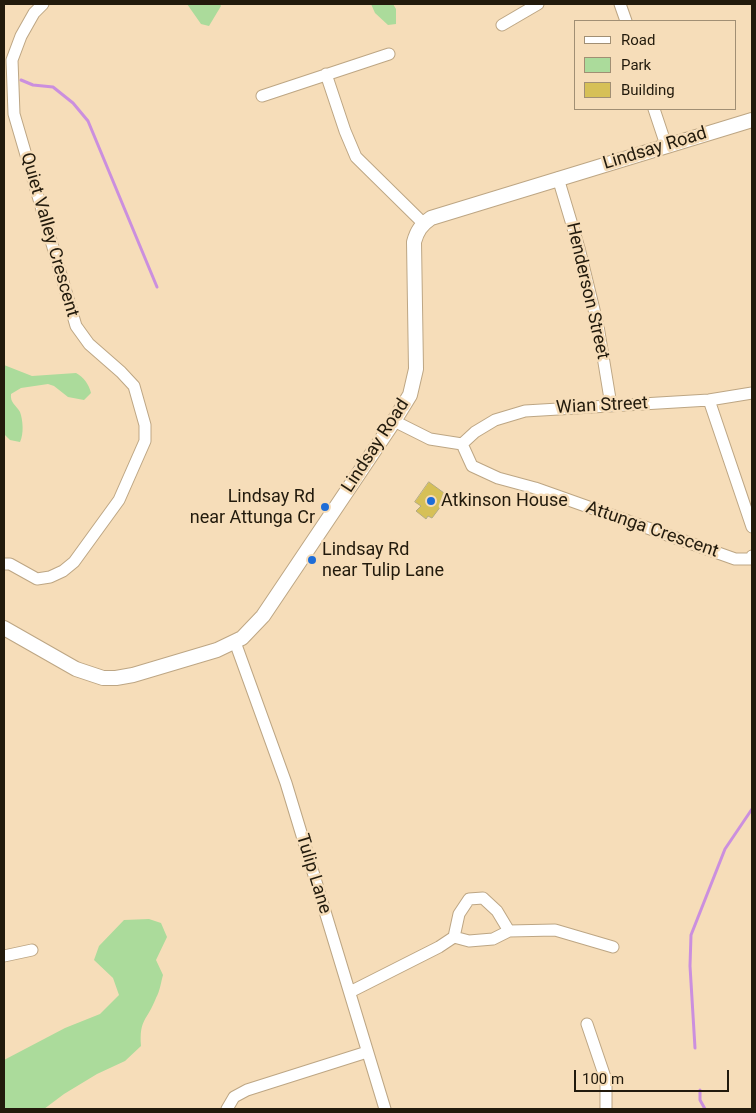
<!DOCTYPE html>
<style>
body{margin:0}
#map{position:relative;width:756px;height:1113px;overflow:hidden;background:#f6ddb9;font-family:Roboto,sans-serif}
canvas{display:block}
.frame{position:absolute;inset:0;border:5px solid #221a0c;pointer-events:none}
.legend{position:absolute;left:574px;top:20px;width:162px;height:90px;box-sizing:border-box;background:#f6ddb9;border:1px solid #a18f74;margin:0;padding:6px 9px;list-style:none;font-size:15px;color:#221a0c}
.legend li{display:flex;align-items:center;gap:10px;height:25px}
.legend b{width:25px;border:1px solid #a18f74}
.scale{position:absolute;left:574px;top:1070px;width:155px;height:22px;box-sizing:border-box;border:2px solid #221a0c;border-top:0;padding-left:6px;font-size:15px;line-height:18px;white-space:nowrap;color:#221a0c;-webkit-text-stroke:4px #f6ddb9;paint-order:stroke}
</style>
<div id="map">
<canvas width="756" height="1113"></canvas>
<div class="frame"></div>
<ul class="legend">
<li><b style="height:6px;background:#fff"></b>Road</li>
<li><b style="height:14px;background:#abdb9b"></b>Park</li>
<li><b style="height:14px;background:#d6c057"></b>Building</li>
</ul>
<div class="scale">100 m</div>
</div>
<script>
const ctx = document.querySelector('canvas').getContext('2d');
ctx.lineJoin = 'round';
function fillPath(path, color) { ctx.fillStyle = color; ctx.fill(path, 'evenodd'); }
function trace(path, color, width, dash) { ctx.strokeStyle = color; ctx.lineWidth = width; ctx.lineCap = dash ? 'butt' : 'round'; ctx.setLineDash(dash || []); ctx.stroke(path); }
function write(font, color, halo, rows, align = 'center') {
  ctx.font = font + ' Roboto,sans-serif'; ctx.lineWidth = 5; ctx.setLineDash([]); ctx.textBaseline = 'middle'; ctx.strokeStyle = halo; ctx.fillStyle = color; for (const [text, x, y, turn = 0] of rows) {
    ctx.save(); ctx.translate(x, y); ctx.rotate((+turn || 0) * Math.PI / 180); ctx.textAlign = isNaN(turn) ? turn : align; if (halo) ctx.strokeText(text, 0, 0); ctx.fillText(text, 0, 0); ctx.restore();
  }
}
const green = new Path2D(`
 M187,4h33l1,2 -12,20 -8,-2z
 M371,4h22l3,5v15l-8,1 -13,-12z
 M4,365l28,11 44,-3c8,4 13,12 15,20l-7,7 -16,-3 -14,-11 -6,-2 -27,4 -10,6c-1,9 5,11 9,18 3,8 4,22 0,30l-10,-2 -6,-6z
 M149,919l12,4 6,14 -11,23 7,15c-2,7 -3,16 -7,23 -9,23 -17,21 -15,48l-16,15 -28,13 -33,20 -20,15h-40v-49l61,-32 35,-14 19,-19 -6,-17 -19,-18 5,-14 25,-26z`);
const stream = new Path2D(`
 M21,80l12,5 20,2 20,16 15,18 69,166
 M695,1048l-5,-82 1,-31 34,-86 27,-40
 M700,1090v10l5,9`);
const building = new Path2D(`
 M429,482l15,11 -2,3 5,4 1,3 -3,3h-4l-9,12 -4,-2 -2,3 -10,-8 5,-5 -6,-4z`);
const minor = new Path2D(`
 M620,4l6,17
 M502,25l36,-21
 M326,74l19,57 11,26 67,66
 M262,96l127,-42
 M654,109l12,36
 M558,178l21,70 19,78 13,79
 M709,400l43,127
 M394,421l36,18 32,5 10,22 26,12 37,10 200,71h16l1,-3
 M462,444l13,-12 20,-12 30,-9 184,-11 43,-7
 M4,564h6l27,15 13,-2 13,-6 11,-9 45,-62 26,-59v-16l-11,-39 -13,-14 -32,-28 -13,-18 -62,-212 -2,-54 9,-24 13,-23 9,-9
 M235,642l51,141 99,326
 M454,937l15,4 24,-2 16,-8 46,-1 58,17
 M4,956l28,-6
 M350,992l89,-45 15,-10 5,-23 10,-15 14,-1 14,13 12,20
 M587,1024l19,56v29
 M227,1109l7,-12 13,-7 120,-38`);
const tertiary = new Path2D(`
 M4,628l72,41 27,9h13l17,-3 84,-25 25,-12 21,-22 131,-195 16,-26 6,-26 -2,-127c3,-11 7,-17 17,-24l321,-98`);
const markers = [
 [431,501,5,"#1e6dd7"],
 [325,507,5,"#1e6dd7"],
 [312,560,5,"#1e6dd7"]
];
const streetNames = [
 ["Lindsay Road",655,149,-17],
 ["Quiet Valley Crescent",49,235,74],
 ["Henderson Street",587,291,77],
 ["Wian Street",602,406,-3],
 ["Lindsay Road",376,446,-57],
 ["Attunga Crescent",652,530,19],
 ["Tulip Lane",313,874,73]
];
const poiNames = [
 ["Lindsay Rd",315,497,"right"],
 ["near Attunga Cr",315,518,"right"],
 ["Atkinson House",441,501],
 ["Lindsay Rd",322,550],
 ["near Tulip Lane",322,571]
];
fillPath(green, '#abdb9b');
trace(stream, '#cb8fde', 3);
fillPath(building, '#d6c057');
trace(building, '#b2aa83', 1);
trace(minor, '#bda684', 13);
trace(tertiary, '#bda684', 16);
trace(minor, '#fff', 11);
trace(tertiary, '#fff', 14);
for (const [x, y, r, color] of markers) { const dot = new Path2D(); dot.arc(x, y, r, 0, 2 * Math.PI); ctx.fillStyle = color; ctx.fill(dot); trace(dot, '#f6ddb9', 2); }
write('18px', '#221a0c', '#f6ddb9', streetNames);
write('18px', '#221a0c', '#f6ddb9', poiNames, 'left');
</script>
